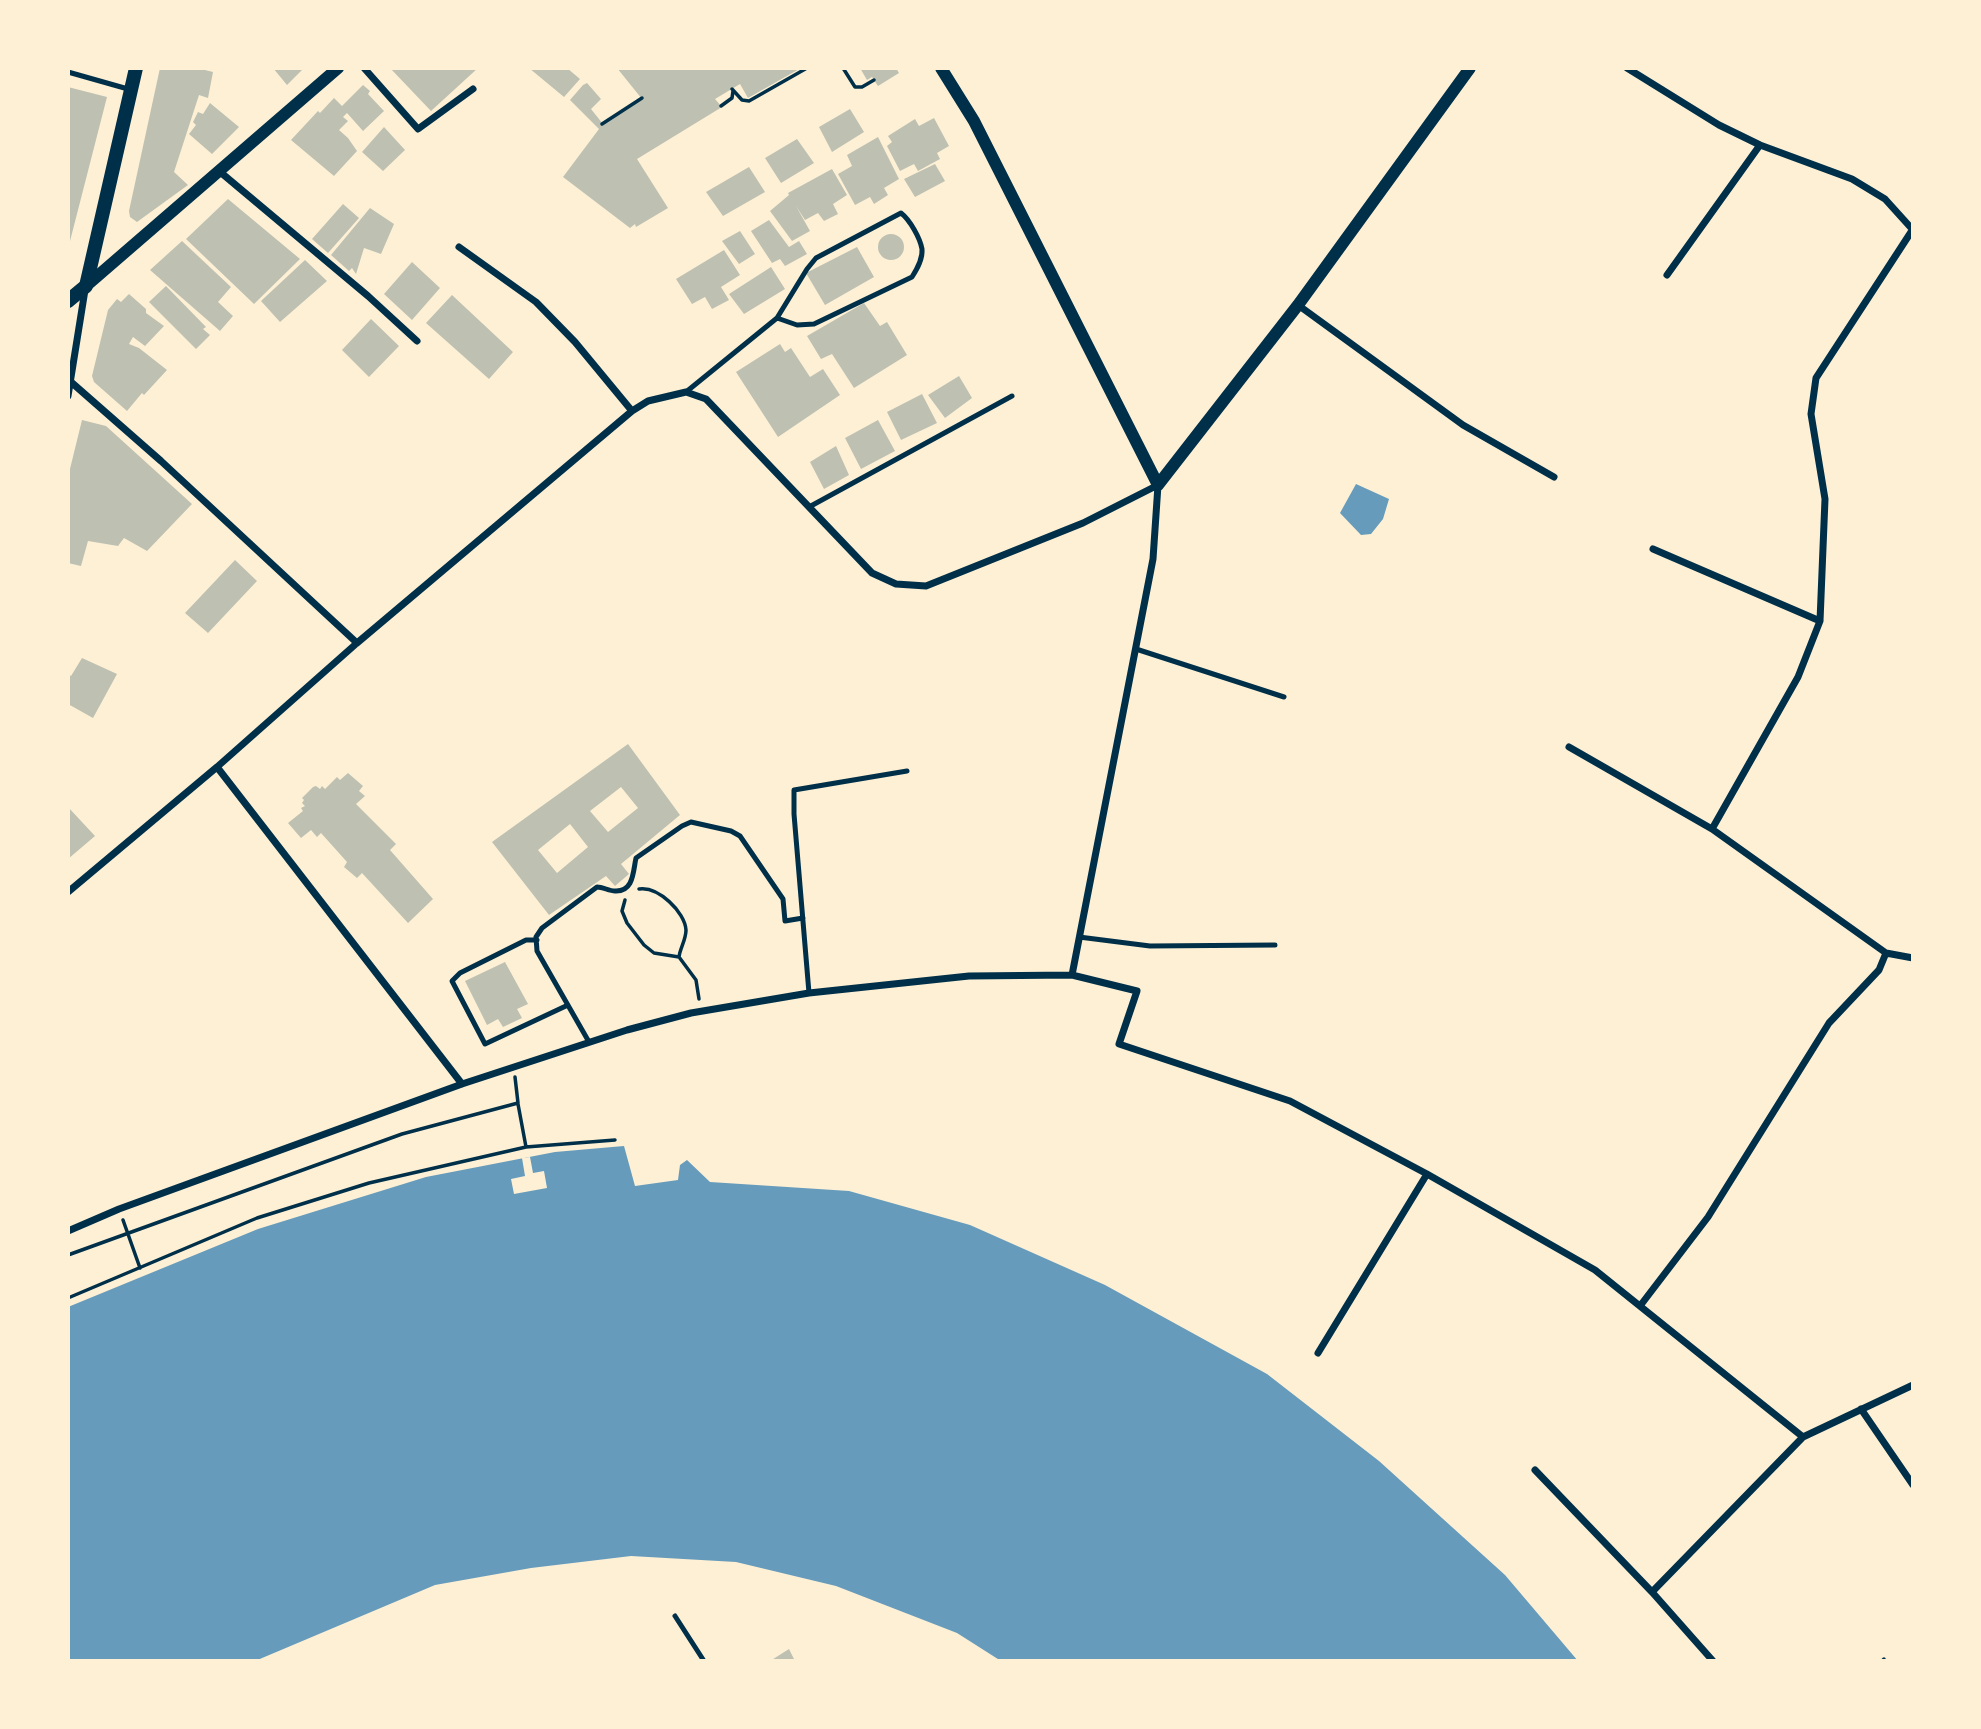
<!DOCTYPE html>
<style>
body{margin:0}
#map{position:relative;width:1981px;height:1729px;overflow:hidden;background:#fdf0d5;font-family:"Source Sans 3",sans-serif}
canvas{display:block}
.frame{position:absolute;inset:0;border:70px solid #fdf0d5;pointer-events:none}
</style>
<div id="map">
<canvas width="1981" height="1729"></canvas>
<div class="frame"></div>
</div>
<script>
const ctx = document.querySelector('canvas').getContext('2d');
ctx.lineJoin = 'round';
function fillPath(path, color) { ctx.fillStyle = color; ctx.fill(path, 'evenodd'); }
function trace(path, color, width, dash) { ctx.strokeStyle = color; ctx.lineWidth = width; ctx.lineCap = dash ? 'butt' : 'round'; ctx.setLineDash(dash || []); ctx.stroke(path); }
const water = new Path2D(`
 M1356,484l33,15 -6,20 -12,15 -10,1 -21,-22z
 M624,1146l11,40 43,-6 2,-15 7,-5 23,22 139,9 121,34 135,60 162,89 112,87 126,114 73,86h-577l-44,-28 -121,-47 -100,-24 -105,-6 -100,12 -96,17 -180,76h-187v-354l190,-78 168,-52 129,-25z`);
const pier = new Path2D(`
 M530,1157l3,16 11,-2 3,17 -33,6 -3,-15 14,-3 -3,-18z`);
const building = new Path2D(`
 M160,68h37l16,4 -5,26 -9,-3 -25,77 14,13 -51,37 -7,-5 -1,-6z
 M273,68h31l-17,17z
 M390,68h88l-47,43z
 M529,68h38l13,11 -16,18z
 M617,68h184l-53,30 -8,-14 -25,15 7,8 -85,52 31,49 -32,19 -1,-3 -5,4 -67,-51 36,-48 -29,-29 13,-15 4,-2 14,16 -10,10 12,15 39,-25z
 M860,68h36l3,5 -21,13 -6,-9 -5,3z
 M363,85l7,6 -2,3 16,17 -21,20 -16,-18 -4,4 5,4 -9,9 9,8 9,13 -23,25 -43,-36 27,-29 2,2 14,-15 8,8z
 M68,87l39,10 -38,148h-1z
 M210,103l29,24 -27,27 -23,-20 7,-9 -3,-3 5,-10 5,2z
 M850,109l14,23 -32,20 -13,-25z
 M934,118l15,28 -12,7 3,6 -22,12 -4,-7 -14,7 -13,-25 5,-4 -4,-6 27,-17 4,7z
 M384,127l21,23 -22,21 -21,-19z
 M878,137l21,42 -15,9 4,7 -14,9 -4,-7 -15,8 -17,-31 14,-8 -5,-11z
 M797,139l17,24 -33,20 -16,-25z
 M935,164l10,17 -30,16 -11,-18z
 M749,167l16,25 -42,24 -17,-24z
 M832,169l15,26 -14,9 5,10 -14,7 -6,-8 -13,7 -9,-14 14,25 -18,10 -22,-30 19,-16 -1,-2z
 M228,199l72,60 -46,45 -68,-65z
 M343,204l16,14 -31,35 -16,-14z
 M370,208l24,16 -13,30 -17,-6 -8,26 -4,-6 -3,3 -18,-16z
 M769,220l20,27 10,-6 8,13 -22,12 -5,-7 -8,4 -21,-32z
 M740,231l15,23 -16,10 -17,-23z
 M878 247a13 13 0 1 1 26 0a13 13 0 1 1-26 0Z
 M182,241l49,46 -13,15 15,14 -13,15 -70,-61z
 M857,247l17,30 -49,28 -19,-32z
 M724,250l16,25 -19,12 8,13 -17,9 -7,-12 -13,7 -16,-25z
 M305,260l22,21 -47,41 -19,-21z
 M412,262l28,26 -28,32 -28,-26z
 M771,267l14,22 -41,25 -15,-20z
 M166,286l40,41 -3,2 7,6 -14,14 -47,-47z
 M129,294l17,15v4l18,13 -19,20 -12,-9 -4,7 10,4 28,22 -23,25 -2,-2 -15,18 -33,-29 -2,-6 16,-66 9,-11 4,3z
 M452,295l61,57 -24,27 -63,-56z
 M864,303l16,23 7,-4 20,33 -53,33 -22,-34 -11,5 -14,-23z
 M371,319l28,27 -30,31 -27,-27z
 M780,344l5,8 6,-4 19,29 13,-8 17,26 -62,42 -42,-65z
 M959,376l13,22 -27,20 -17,-23z
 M922,394l15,29 -36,17 -14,-28z
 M82,420l24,6 86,78 -45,47 -23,-13 -6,8 -30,-5 -7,25 -13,-3v-86z
 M878,420l17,31 -34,18 -16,-31z
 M836,446l13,29 -25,14 -14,-27z
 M235,560l22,21 -49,52 -23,-20z
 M82,658l35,16 -24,44 -25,-14v-30l3,2z
 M628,744l52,71 -59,49 8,10 -14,12 -9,-10 -57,39 -57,-73zM621,787l17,21 -30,24 -18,-21zM570,824l18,23 -31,26 -19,-23z
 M348,773l15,13 -4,5 6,5 -9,8 40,40 -6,6 43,49 -25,24 -46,-50 -5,5 -13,-11 3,-5 -26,-29 -4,4 -6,-7 -10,8 -13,-15 15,-12 -2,-3 4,-2 -3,-3 2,-3 -2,-2 11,-11 3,-1 4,3 2,-3 3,3 12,-12 3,3z
 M68,807l27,29 -27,23z
 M505,962l23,42 -11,5 5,9 -19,9 -5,-8 -11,6 -22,-44z
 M789,1649l6,12h-25z`);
const path = new Path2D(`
 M843,68l12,19h7l12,-7
 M732,89l10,11 7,1 58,-33
 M721,106l11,-8 1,-7
 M602,124l40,-26
 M639,889c19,-3 46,23 47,41 0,10 -6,18 -7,27
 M625,900l-3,11 5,12 17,22 10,8 25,4 17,23 3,19
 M518,1104l8,43
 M123,1220l17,48
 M68,1255l334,-121 116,-31 -3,-26
 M68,1298l189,-80 112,-35 157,-36 89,-7
 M1882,1661l2,-2`);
const service = new Path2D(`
 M68,72l60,17
 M686,392l91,-74 30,-49 9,-11 85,-45c9,7 19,25 21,36 1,10 -5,20 -10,28l-98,47 -17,1 -20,-7
 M809,507l203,-111
 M1136,649l148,48
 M1079,937l71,9 125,-1
 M537,940h-11l-66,33 -8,8 33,63 83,-39
 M809,993l-15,-179v-24l113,-19
 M589,1042l-52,-91 -1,-14 6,-9 55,-41c6,0 12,4 18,4 19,1 18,-20 21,-33l46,-32 9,-4 40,9 9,5 43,63 2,22 18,-3
 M675,1616l29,45`);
const minor = new Path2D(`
 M364,68l54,61 55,-40
 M1627,68l92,57 41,20 92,34 33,20 28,31
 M219,171l149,125 49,45
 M459,247l77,55 39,40 57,69
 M1667,275l93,-130
 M1298,305l165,120 91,52
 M71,382l90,79 196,182
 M68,396l17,-106
 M1653,549l167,72
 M1569,747l143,82 174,124 27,5
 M217,767l245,317
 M1712,829l86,-152 22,-56 5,-122 -14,-85 5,-36 97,-149
 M68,892l149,-125 140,-124 275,-232 16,-10 38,-9 20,7 166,174 24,11 30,2 157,-63 75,-38
 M1072,975l81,-416 5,-74
 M68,1231l51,-22 343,-125 165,-54 64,-17 118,-20 160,-17 103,-1 65,16 -18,53 171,57 137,73 168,96 208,167 -151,155 61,69
 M1640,1306l68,-89 121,-194 50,-53 7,-17
 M1318,1353l109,-179
 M1861,1409l52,76
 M1803,1437l110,-52
 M1535,1470l117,122`);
const tertiary = new Path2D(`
 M941,68l33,53 184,364 140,-180 172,-237
 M86,286l252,-218`);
const secondary = new Path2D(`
 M68,301l18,-15 50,-218`);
fillPath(water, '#669bbc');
fillPath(pier, '#fdf0d5');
fillPath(building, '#bec0b2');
trace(path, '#003049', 3.5);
trace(service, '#003049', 5);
trace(minor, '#003049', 7);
trace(tertiary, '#003049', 12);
trace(secondary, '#003049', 14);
</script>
